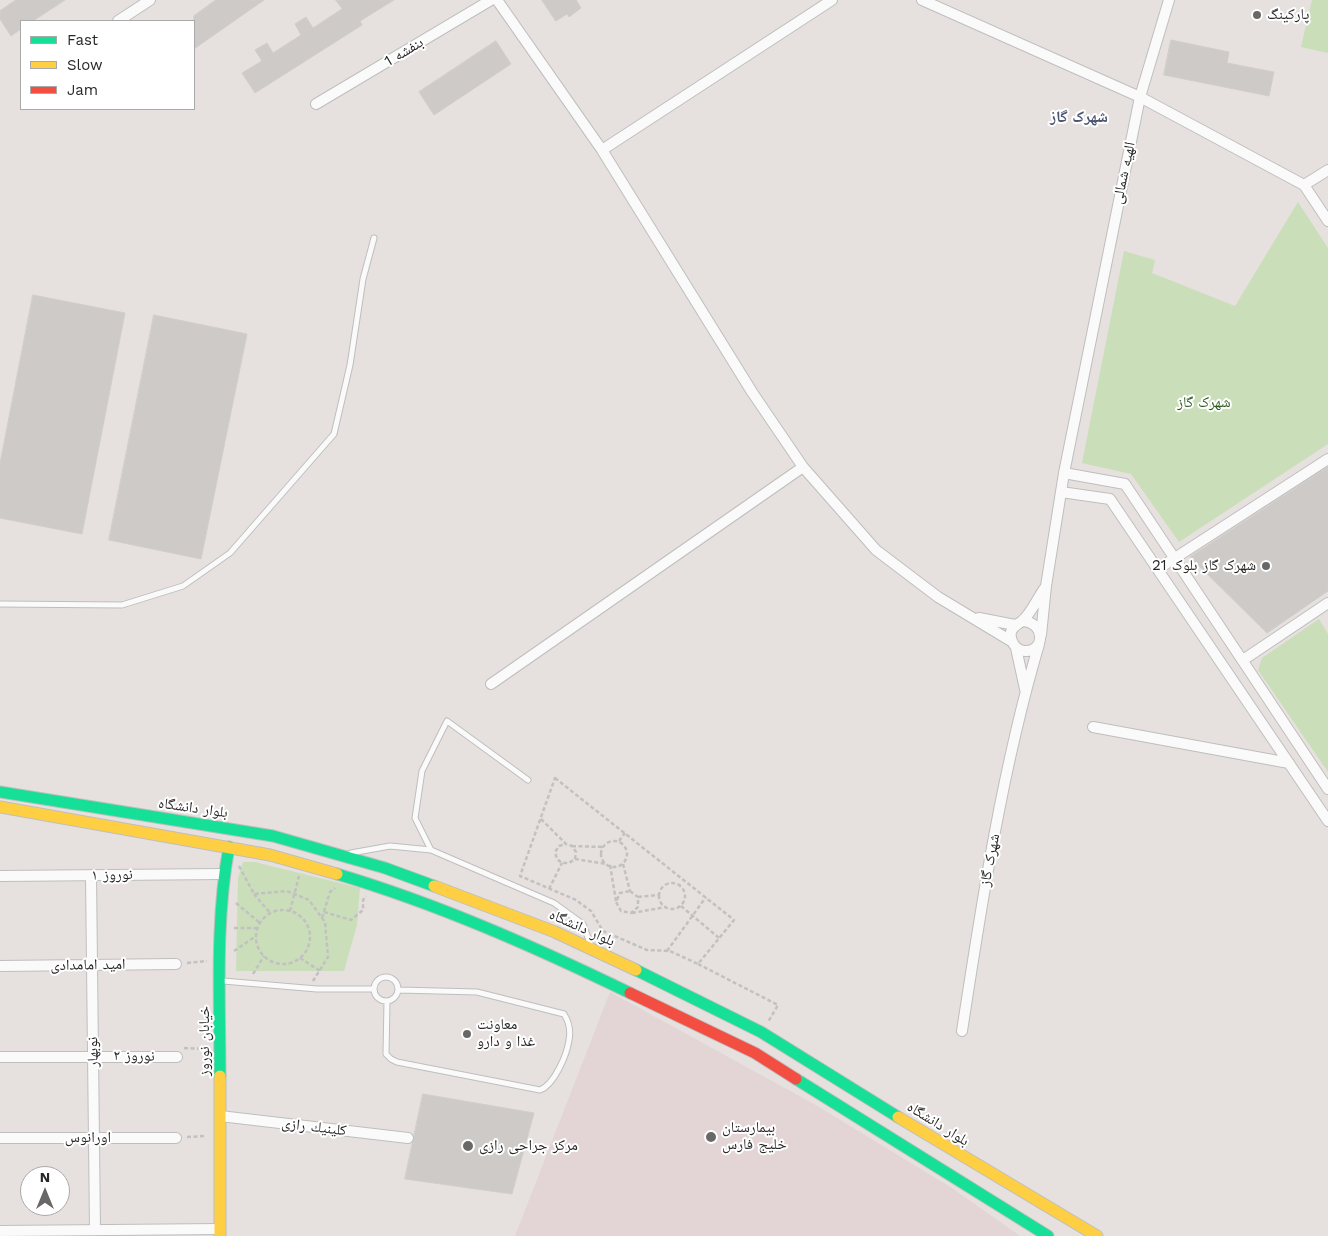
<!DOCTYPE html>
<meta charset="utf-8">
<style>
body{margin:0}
#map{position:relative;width:1328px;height:1236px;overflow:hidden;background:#e6e1de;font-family:"Work Sans",sans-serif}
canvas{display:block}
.legend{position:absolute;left:20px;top:20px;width:175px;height:90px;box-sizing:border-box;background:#fff;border:1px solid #a9a9a9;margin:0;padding:6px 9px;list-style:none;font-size:15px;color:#272727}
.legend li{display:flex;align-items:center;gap:10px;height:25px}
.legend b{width:25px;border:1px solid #a9a9a9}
.north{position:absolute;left:20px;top:1166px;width:50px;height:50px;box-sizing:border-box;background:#fff;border:1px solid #a9a9a9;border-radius:50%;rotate:0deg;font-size:14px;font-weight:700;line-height:20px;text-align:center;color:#272727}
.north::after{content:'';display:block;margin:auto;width:18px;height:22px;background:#6a6867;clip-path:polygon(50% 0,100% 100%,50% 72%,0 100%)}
</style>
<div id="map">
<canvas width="1328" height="1236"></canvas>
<ul class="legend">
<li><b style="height:6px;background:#16e098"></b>Fast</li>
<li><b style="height:6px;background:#ffcf43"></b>Slow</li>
<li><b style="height:6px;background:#f24e42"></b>Jam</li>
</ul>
<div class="north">N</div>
</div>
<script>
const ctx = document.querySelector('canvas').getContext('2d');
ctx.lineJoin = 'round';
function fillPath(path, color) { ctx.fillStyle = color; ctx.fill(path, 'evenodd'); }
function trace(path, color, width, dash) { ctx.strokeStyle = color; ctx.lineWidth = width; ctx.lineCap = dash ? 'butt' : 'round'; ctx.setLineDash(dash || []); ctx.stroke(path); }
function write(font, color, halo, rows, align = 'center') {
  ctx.font = font + ' "Work Sans","Noto Naskh Arabic",sans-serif'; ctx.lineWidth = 4; ctx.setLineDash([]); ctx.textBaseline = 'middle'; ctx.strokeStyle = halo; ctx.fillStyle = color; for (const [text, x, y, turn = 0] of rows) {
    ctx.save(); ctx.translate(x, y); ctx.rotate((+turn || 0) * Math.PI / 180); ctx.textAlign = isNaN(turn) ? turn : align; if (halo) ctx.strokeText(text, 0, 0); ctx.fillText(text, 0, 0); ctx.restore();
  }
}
const medical = new Path2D(`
 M610,992l204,112 138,84 68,48h-505z`);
const green = new Path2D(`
 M1312,0h16v53l-27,-6z
 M1298,202l30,46v196l-149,98 -48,-68 -49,-11 42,-212 31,9 -3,13 83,33z
 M1319,619l9,15v138l-70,-102 4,-12z
 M243,862h12l105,26 -3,37 -13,46h-108l2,-93z`);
const building = new Path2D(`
 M16,0h49l-32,21h-12v8l-10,7 -11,-17v-8z
 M216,0h48l-70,49v-33z
 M336,0h58l-34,21 2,4 -107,68 -13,-20 20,-12 -7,-11 12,-7 6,10 28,-18 -6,-11 11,-7 7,11 29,-19z
 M542,0h34l5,8 -12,9 -2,-3 -11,7z
 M1171,40l58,12 -2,11 47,9 -5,24 -105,-21z
 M496,41l15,23 -77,51 -15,-23z
 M33,295l92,18 -43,221 -82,-16v-54z
 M154,315l93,19 -46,225 -92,-19z
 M1328,467v124l-61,42 -77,-76z
 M423,1094l111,19 -22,81 -107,-15z`);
const path = new Path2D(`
 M555,778l179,142 -36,44 -28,-13 -23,-1 -44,-19 -12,-20 -15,-11 -56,-24z
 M541,819l25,25 6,2 4,6 -1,7 -6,4h-7l-5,-4 -2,-7 4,-6 7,-2
 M619,841l6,-8
 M601 854a13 13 0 1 1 26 0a13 13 0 1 1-26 0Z
 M572,846l30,1
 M575,859l31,5
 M623,864l7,27
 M610,865l6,36
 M239,866l15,28 33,-3 22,9 16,22 3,35 -15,24
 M659 896a13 13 0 1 1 26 0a13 13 0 1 1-26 0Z
 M549,889l13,-26
 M630,891l8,6v10l-7,6 -10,-2 -5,-9 4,-9z
 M254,894l16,19
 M638,897l20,-2
 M236,903l24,20
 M681,906l38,32
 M256 937a27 27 0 1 1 54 0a27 27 0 1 1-54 0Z
 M290,911l9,-35
 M324,912l27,8 12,-10v-10l3,-4
 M632,913l34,-6
 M322,918l8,-26 5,-4
 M234,928h23
 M234,951l22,-15
 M667,951l39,-54
 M300,958l20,13
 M187,963l20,-2
 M698,964l80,41 -10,17
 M253,974l11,-18
 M184,1048l24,1
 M187,1137l19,-1`);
const lane = new Path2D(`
 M0,604l122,1 61,-19 47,-33 104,-119 16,-69 13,-86 11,-41
 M431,850l-16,-32 7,-47 25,-50 81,59
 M351,853l39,-7 41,4 123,53 29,21 8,22
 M374 989a12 12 0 1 1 24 0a12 12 0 1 1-24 0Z
 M223,981l94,8h57
 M387,1001l-1,53 5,5 6,3 143,28c14,-5 27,-35 29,-50 2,-10 0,-18 -5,-26l-87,-22 -78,-2`);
const street = new Path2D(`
 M497,0l105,150 150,242 51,75 73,83 62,47 73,44
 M922,0l218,97 29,-97
 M118,21l32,-21
 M316,104l175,-104
 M602,150l230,-150
 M1304,185l24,-15
 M1064,473l61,11 203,305
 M1061,492l49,7 218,322
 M1158,569l170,-110
 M979,618l36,7
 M1023,621c23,2 22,31 2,30 -9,0 -16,-11 -14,-19 2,-7 7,-7 11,-11 9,-7 15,-22 22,-32
 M1041,635l5,-49 18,-113 76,-376 164,88 24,36
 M1016,648l9,41
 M1243,660l85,-57
 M491,684l312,-217
 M1093,727l196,36
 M91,875l4,355
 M0,876l224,-2
 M0,966l176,-2
 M962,1031c20,-130 40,-261 77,-387
 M0,1057h177
 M220,1116l188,22
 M0,1138h176
 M0,1231l220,-2`);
const fast = new Path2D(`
 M0,792l273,44 112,32 49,18
 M337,874c101,30 198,73 293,119
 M636,970l125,62 137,85
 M220,1076c0,-75 -5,-154 9,-229
 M796,1079l252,157`);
const slow = new Path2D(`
 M0,807l270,48 67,19
 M434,886l121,46 81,38
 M220,1076v160
 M898,1117l199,119`);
const jam = new Path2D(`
 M630,993l125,60 41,26`);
const markers = [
 [1257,15,5,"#6a6867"],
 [1266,566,5,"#6a6867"],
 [467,1034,5,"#6a6867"],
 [711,1137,6,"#6a6867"],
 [468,1146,6,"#6a6867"]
];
const poiNames = [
 ["پارکینگ",1267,15],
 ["شهرک گاز بلوک 21",1256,566,"right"],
 ["معاونت",477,1025],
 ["غذا و دارو",477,1042],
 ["بیمارستان",722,1128],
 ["خلیج فارس",722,1145],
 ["مرکز جراحی رازی",479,1146]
];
const streetNames = [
 ["بنفشه 1",404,52,-31],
 ["الهیه شمالی",1124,173,-78],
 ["بلوار دانشگاه",193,808,8],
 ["شهرک گاز",990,860,-79],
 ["نوروز ۱",112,875,-1],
 ["بلوار دانشگاه",582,928,24],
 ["امید امامدادی",88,965,-1],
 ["خیابان نوروز",205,1041,-90],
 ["نوبهار",93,1052,-91],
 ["نوروز ۲",134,1056,1],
 ["بلوار دانشگاه",938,1124,32],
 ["كلينيك رازی",314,1127,7],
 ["اورانوس",88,1138]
];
const parkNames = [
 ["شهرک گاز",1204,403]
];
const neighbourhoodNames = [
 ["شهرک گاز",1079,117]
];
fillPath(medical, '#e3d5d5');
fillPath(green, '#cadeb9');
fillPath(building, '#cdcac7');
trace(building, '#d1cdca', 1);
trace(lane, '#bfbebf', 7);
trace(street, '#bfbebf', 12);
trace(fast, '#bfbebf', 13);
trace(slow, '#bfbebf', 13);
trace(jam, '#bfbebf', 13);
trace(path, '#c2c1c1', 2.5, [4, 2.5]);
trace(lane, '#fbfafa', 5);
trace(street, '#fbfafa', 10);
trace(fast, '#16e098', 11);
trace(slow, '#ffcf43', 11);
trace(jam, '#f24e42', 11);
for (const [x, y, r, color] of markers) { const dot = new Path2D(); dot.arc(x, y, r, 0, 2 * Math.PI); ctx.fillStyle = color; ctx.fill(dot); trace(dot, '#fff', 2); }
write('15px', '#272727', '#fff', poiNames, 'left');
write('15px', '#272727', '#fff', streetNames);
write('15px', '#2f5d1f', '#fff', parkNames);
write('bold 16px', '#4c5573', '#fff', neighbourhoodNames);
</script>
